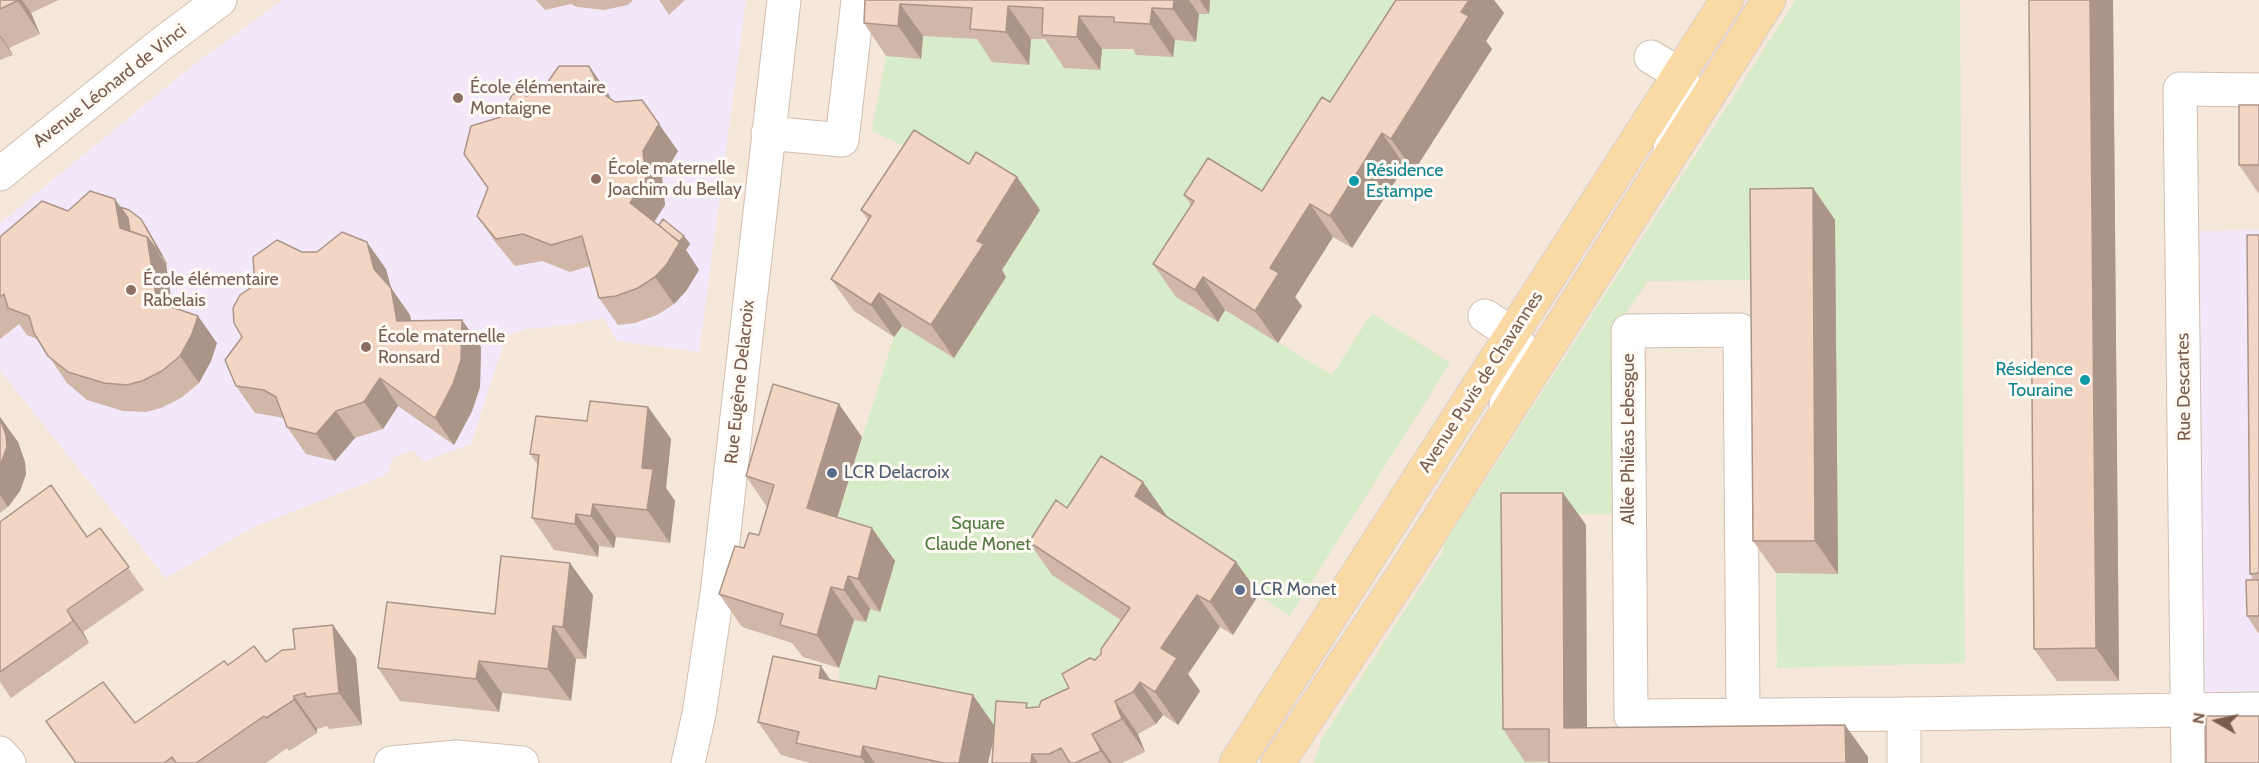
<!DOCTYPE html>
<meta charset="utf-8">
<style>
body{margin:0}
#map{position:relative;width:2259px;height:763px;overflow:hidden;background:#fdf6ec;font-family:Cabin,sans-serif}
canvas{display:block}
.north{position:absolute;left:2187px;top:691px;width:60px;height:60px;-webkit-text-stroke:4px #fffaf3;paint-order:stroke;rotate:279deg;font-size:16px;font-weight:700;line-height:24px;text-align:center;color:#7a5c4d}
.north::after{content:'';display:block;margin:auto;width:21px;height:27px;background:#7a5c4d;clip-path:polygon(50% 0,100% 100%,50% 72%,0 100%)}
</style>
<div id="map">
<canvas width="2259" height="763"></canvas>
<div class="north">N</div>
</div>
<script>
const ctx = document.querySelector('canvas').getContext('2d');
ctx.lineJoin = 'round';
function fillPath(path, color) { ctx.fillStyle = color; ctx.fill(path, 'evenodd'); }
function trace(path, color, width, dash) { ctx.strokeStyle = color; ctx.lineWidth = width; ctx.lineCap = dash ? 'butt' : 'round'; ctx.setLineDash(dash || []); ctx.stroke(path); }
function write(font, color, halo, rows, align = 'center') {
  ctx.font = font + ' Cabin,sans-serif'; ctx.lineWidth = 6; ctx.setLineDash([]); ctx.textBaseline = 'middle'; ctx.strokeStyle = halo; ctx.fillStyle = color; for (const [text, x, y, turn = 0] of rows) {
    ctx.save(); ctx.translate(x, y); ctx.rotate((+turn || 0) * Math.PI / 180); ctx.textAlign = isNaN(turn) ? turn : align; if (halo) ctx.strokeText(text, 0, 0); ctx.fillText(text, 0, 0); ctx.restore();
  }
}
const residential = new Path2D(`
 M0,0h2259v763h-2259z`);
const education = new Path2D(`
 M283,0h463l-47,352 -82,-11 -14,-23 -35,7 -41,4 -21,7 -35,108 -48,18 -10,-12 -21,8 -4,16 -134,53 -88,51 -166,-208v-30l23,-19 -23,-67v-31l197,-161z
 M2259,230v466l-56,1 -3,-466z`);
const green = new Path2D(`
 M1210,0h218l-251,297 40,25 8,-12 107,65 40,-62 78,50 -160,253 -132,-88 8,-13 -42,-26 29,151 -91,100 -223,-42v-30l15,-48 -24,-79 64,-204 8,-11 52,32 46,-85 40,-63 -168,-79 14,-75 37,-20 72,4 -2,22 36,3 2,-26 35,1 34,30 2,-21 35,1 36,7 2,-17 21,1 3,-27z
 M1796,0h164l5,663 -188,5 -1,-95 61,1 -64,-294 -125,1 -37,53 2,180 -88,1v247l47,-1v2h-258l8,-25 121,-186 1,-8z`);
const minor = new Path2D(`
 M1651,57l28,17 7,16 -16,60
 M768,133l74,7 16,-140
 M0,174l160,-129 60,-45
 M1485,316l27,18 11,17 -17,54
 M1743,715l-3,-385 -112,1 3,385c91,0 182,-2 273,-2
 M0,753l9,10
 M391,763l66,-6 65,6
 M688,763l11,-49 18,-120 67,-594
 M1904,763v-49l355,-5
 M2188,763l-8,-674 79,1`);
const major = new Path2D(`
 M1236,763l491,-763
 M1278,763l129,-194 362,-569`);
const wall = new Path2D(`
 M0,0h59l-28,13 9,21 -31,14 4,7 -13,5z
 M536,0h97l-5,5 -24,5 -27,-3 -6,-3 -26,6z
 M659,0h26l-16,15z
 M865,0h345l-1,14h-10l-3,28 -21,-2 -2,17 -37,-2 -3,-6h-31l-2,21 -36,-2 -19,-29h-14l-2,26 -37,-3 -15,-23 -54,-3 -2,23 -35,-3 -22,-33z
 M1396,0h98l10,13 -18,28 6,8 -78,122 -9,-5 -53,82 -19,-11 -38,60 7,9 -24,37 -53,-33 -7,12 -42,-25 -23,-33 38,-59 -7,-10 78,-4 68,-89z
 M2029,0h84l6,681h-62l-23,-32z
 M589,66l19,27 2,6 68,52 -16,27 3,27 -11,17 5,3 25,11 6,8 -4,6 13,20 -13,21 -12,13 -17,11 -22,8 -17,2 -19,-27 -9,-32 -20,6 -28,-11 -27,5 -19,-23 -19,-27 11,-28 13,-71 26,-21 16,-7z
 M2239,165h20v29z
 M1017,177l23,33 -38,60 4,7 -52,81 -52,-32 -8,11 -40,-26 -23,-32 37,-59 -7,-10z
 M1813,188l22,32 3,354 -62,-1 -23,-32z
 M120,207l21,12 6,9 21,37 -2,-1 6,43 45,36 -6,18 -12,22 -18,15 -20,10 -15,4 -23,-1 -36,-11 -20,-17 -30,-44 -10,-4 -8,-11 -19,15v-102l68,-26z
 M2259,235v398h-1l-11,-17 5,-40 -2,-2z
 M302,252l84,17 5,19 19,27 1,6 51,-1 19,27 -1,40 -8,24 -18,34 -56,-39 -15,23 -28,9 -20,23 -29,-7 -19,-27 -3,-9 -29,-5 -19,-27z
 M648,407l23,32 -5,49 9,13 -5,42 -54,-6 -2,11 -15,-2 -1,11 -44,-7 -22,-32 6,-53 -8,-11 57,-33z
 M0,418l18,24 7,20 1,12 -6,17 -12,16 -8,6z
 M862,437l-25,80 58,44 -15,51 -10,-3 -4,13 -12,-2 -15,48 -36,-11 -11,-14 -50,-16 -23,-33 25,-46 15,-13 8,-28 -21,-31z
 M1143,482l23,33v1l70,46 23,32 -26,41 -13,-8 -32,47 12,17 -22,34 -15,-10 -7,9 -18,10 7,18 -23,11h-130l2,-25 -6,25h-178l-29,-8 -23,-33 72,-42 165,46 35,-19h9l30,-19 32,-34 20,-34 -69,-45 -23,-33 38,-34z
 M1563,493l23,32 1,203 281,29 -343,5 -22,-33z
 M0,522l87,15 13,-9 44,62 -61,42 6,11 -78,55 -11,-16z
 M593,595l-7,64h-10l-5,42 -69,-8 -3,19 -99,-11 -22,-33 117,-54z
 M333,625l23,33 6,67 -33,4 -2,-3 -10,3v4l-28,18 -2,-3 -21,15h-190l-30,-42 89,2 93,-58 38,-3 29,-13z`);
const shadedWall = new Path2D(`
 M17,0h5l9,13 9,21z
 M1174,0h15l10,14 -3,28 -23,-33z
 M1200,0h10l-1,14z
 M1469,0h25l10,13 -18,28 6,8 -78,122 -23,-32z
 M2090,0h23l6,681 -23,-33z
 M900,4l23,32 -2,23 -23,-33z
 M1008,6l23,33 -2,26 -23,-33z
 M1152,8l23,32 -2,17 -23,-33z
 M1079,16l23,33 -2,21 -23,-33z
 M0,35l9,13 4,7 -13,-18z
 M589,66l19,27 13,27 -19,-27z
 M642,100l36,51 -16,27 3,27 -16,25 -19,-27 13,-52z
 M1382,133l23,33 -53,82 -22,-32z
 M1017,177l23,33 -38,60 4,7 -52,81 -23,-33 46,-84z
 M1813,188l22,32 3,354 -23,-33z
 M115,199l19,28 3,21 -17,-20z
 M1310,204l23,33 -38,60 7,9 -24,37 -23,-32 15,-43z
 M141,219l6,9 21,37 -6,-9z
 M684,236l6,8 -4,6 13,20 -13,21 -12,13 -19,-27z
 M147,237l19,27 10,65 -19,-27z
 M367,242l19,27 5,19 19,27 6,33 -19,-27 -23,-52z
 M1203,277l22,33 -7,12 -23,-32z
 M879,293l23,33 -8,11 -23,-32z
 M198,316l19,27 -6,18 -12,22 -19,-27z
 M462,320l19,27 -1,40 -8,24 -18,34 -19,-27z
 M380,378l18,28 -15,23 -19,-27z
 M839,404l23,33 -32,104 -23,-33z
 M648,407l23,32 -5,49 9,13 -5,42 -23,-33 -5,-42z
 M336,411l19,27 -20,23 -19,-27z
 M0,417l18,25 7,20 1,12 -6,17 -12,16 -8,-12z
 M1143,482l23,33 -8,13 -23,-32z
 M1563,493l23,32 1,236 -23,-33z
 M593,504l23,33 -2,11 -23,-32z
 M576,514l23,32 -1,11 -23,-33z
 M872,528l23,33 -15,51 -22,-33z
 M1236,562l23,32 -26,41 -23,-33z
 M570,563l23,32 -7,64 -23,-32z
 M848,576l22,33 -4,13 -22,-32z
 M831,587l23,33 -15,48 -22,-33z
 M1197,595l23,32 -32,47 12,17 -22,34 -23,-33 6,-44z
 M67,610l16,22 6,11 -16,-22z
 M333,625l23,33 6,67 -23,-32z
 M553,626l23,33 -5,42 -23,-32z
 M479,661l23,32 -3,19 -23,-33z
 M821,666l22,33 -24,-21z
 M1140,682l23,33 -7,9 -23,-32z
 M973,695l23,33 -8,35h-29z
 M294,696l23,33v4l-23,-33z
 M1115,701l23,33 7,18 -23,-33z
 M1845,725l23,32v6h-22z
 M1092,734l20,29h-3l-8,-12z
 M863,746l12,17h-10l-4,-6z
 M1032,754l6,9h-7z`);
const building = new Path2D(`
 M0,0h17v1l-17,8z
 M865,0h309l-1,9 -21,-1 -2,16 -36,-2v-5l-35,-1 -2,21 -35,-2 1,-27 -35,-2 -2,26 -36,-3 2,-21 -72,-4 -2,22 -34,-3z
 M1396,0h73l-8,12 8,4 -78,123 -9,-6 -52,83 -20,-12 -40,64 9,5 -24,38 -52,-34 -8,13 -42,-26 41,-63 -10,-6 24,-37 54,33 60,-94 8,5z
 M2029,0h61l6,648 -62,1z
 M559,66h30l13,27 13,9 27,-2 17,24 -16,27 3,27 -16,25 50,39 -13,22 -12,13 -17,11 -22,8 -17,2 -17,-62 -31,9 -28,-11 -27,5 -19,-23 11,-28 -24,-34 7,-28 30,-9 11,-22 10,-6 4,7 17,-7z
 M2239,105h20v60h-20z
 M914,130l55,34 7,-12 41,25 -40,64 7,3 -53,81 -52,-32 -8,12 -40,-26 40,-63 -10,-6z
 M1813,188l2,353h-62l-3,-352z
 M90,191l25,8 5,29 27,9 10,65 41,14 -6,18 -12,22 -18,15 -20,10 -15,4 -23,-2 -36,-11 -20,-16 -14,-23 -5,-17 -21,-8 -4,-14 -4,3v-60l42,-36 26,10z
 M120,207l9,3 12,9 21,37 -15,-19 -17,-6 -2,-13z
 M663,219l21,17 -5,6 -20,-17z
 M342,232l25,10 7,27 17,19 6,33 65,-1 -1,40 -8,24 -18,34 -55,-40 -16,24 -28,9 -20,23 -29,-7 -11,-30 -12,-7 -28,-4 -11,-26 17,-23 -8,-14 -1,-15 7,-13 15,-10 -2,-28 24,-17 25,12h15z
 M2247,235h12v338l-9,1z
 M773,384l66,20 -32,104 65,20 -14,51 -10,-3 -4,14 -13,-3 -14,48 -37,-10 3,-11 -64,-20 16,-48 9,2 5,-15 10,2 15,-50 -28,-9z
 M590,401l58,6 -6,61 11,1 -6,41 -54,-6 -2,12 -15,-2 -1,10 -43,-6 7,-63 -9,-1 6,-38 51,5z
 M0,418l6,17 1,12 -7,19z
 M1101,456l42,26 -8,14 101,66 -26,40 -13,-7 -36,53 16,10 -22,34 -15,-10 -7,10 -18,9 7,18 -30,15 9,17 -26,12h-5l-9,-15 -12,6h-17l-1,9h-39l4,-62 31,2 -1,5 13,-1 2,-6 28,-13 -7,-14 28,-16 5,2 6,-6v-5l29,-41 -101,-66 27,-42 11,8z
 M51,485l36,52 13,-9 29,39 -62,43 6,11 -73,51v-150z
 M1501,493h62l1,235 281,-3 1,38h-297v-34h-46z
 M501,556l69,7 -7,64 -10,-1 -5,43 -69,-8 -3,18 -98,-11 9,-66 108,12z
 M2246,580h13v36h-12z
 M333,625l6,68 -33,4 -1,-4 -11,3v4l-28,18 -2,-2 -68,47h-20l-4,-6 -8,6h-88l-30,-42 57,-39 32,41 89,-62 4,4 26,-19 12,16 16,-12 13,-1 -2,-20z
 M773,656l48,10 -2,12 57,11 3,-13 94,19 -14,68h-15l-81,-17 -2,11 -65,-14 3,-11 -41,-10z
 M2206,716h53v47h-53z`);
const markers = [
 [458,98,6,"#8d6e63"],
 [596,179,6,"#8d6e63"],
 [1354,181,6,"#0f9aa8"],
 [131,290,6,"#8d6e63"],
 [366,347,6,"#8d6e63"],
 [2085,380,6,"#0f9aa8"],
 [832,473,6,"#5c6f8a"],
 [1240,590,6,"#5c6f8a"]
];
const streetNames = [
 ["Avenue Léonard de Vinci",110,86,-38],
 ["Rue Eugène Delacroix",740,382,-84],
 ["Avenue Puvis de Chavannes",1481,382,-57],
 ["Rue Descartes",2184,387,-91],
 ["Allée Philéas Lebesgue",1629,439,-90]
];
const educationNames = [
 ["École élémentaire",470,88],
 ["Montaigne",470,109],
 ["École maternelle",608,169],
 ["Joachim du Bellay",608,190],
 ["École élémentaire",143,280],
 ["Rabelais",143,301],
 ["École maternelle",378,337],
 ["Ronsard",378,358]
];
const cultureNames = [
 ["Résidence",1366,171],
 ["Estampe",1366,192],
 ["Résidence",2073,370,"right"],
 ["Touraine",2073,391,"right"]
];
const serviceNames = [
 ["LCR Delacroix",844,473],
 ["LCR Monet",1252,590]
];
const parkNames = [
 ["Square",978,524],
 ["Claude Monet",978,545]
];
fillPath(residential, '#f5e8da');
fillPath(education, '#f3e8fa');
fillPath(green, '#d8ecc9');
trace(minor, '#d1beb0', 35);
trace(major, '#dad1cd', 35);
trace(minor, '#fff', 33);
trace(major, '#fbd9a5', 33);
fillPath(wall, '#d1b7a8');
fillPath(shadedWall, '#aa9588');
fillPath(building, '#f3d5c3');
trace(building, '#aa9588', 1.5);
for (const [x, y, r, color] of markers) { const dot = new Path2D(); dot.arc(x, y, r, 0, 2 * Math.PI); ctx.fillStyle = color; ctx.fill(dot); trace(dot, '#fffaf3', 2); }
write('18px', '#7a5c4d', '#fffaf3', streetNames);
write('18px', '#785e54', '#fffaf3', educationNames, 'left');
write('18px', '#0d838f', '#fffaf3', cultureNames, 'left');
write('18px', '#4e5e75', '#fffaf3', serviceNames, 'left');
write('18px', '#537a41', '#fffaf3', parkNames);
</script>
